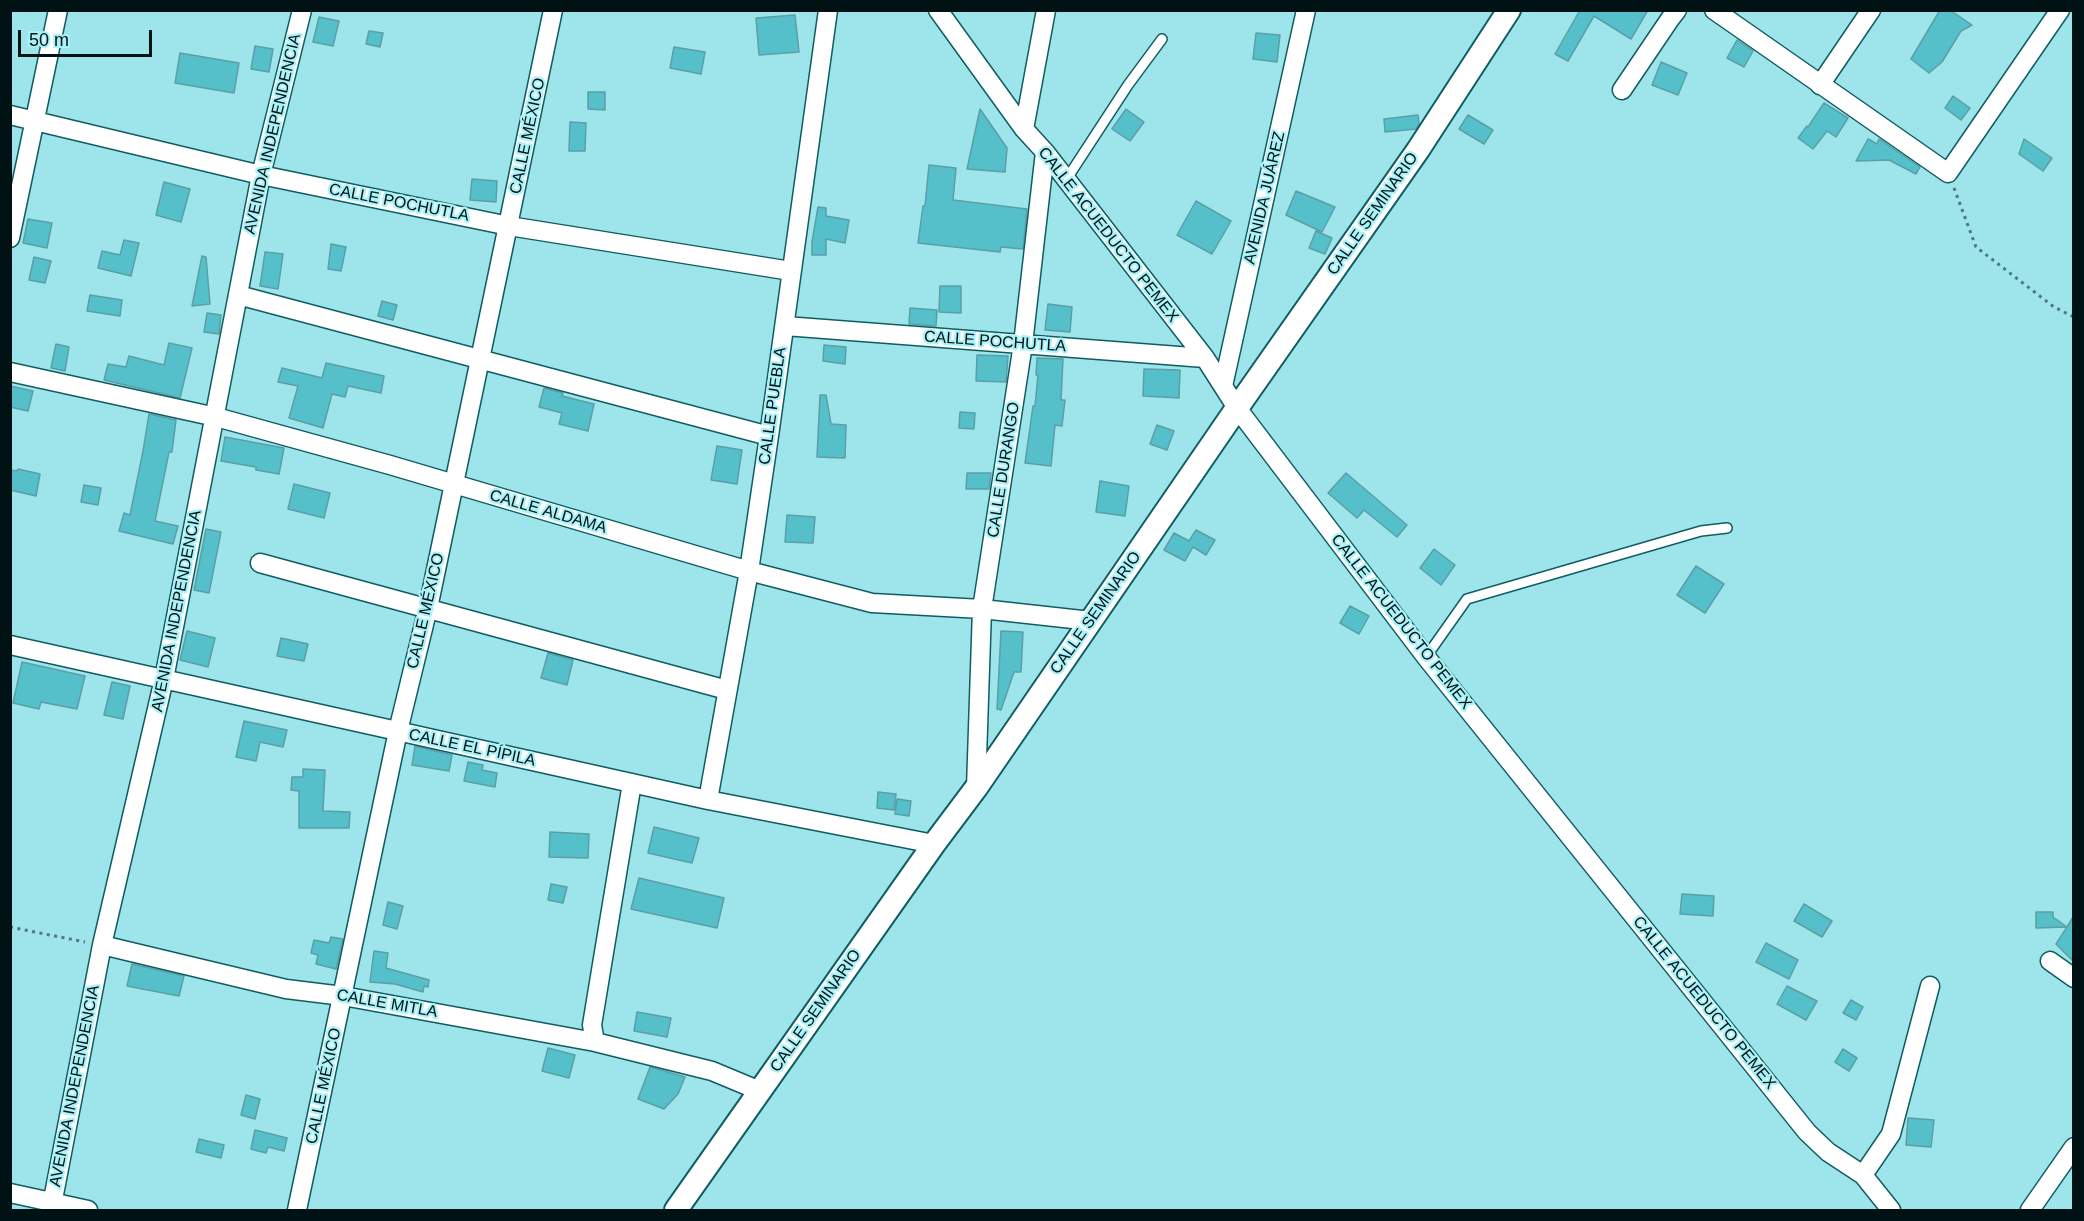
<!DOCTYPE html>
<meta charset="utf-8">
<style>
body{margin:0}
#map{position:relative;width:2084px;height:1221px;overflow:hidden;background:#9ee4eb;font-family:Helvetica,sans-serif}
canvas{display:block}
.frame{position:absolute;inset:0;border:12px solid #001214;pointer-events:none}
.scale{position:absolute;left:18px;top:30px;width:134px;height:27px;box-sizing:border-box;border:3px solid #001214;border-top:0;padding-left:8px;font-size:18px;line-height:21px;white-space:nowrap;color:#001214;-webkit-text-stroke:4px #abf2f8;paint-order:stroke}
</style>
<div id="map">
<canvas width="2084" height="1221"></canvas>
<div class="frame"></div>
<div class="scale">50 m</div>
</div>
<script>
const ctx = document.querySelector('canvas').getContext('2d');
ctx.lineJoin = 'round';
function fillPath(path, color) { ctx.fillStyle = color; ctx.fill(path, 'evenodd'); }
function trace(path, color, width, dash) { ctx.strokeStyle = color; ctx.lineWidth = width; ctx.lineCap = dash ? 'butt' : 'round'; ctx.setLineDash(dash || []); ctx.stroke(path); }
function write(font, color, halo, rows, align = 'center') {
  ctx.font = font + ' Helvetica,sans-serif'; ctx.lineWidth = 4.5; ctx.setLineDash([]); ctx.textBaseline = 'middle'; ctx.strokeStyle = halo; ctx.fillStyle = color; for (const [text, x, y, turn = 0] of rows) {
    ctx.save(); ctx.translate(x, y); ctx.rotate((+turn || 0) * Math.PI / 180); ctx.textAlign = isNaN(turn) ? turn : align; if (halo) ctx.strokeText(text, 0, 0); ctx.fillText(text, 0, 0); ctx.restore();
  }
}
const building = new Path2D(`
 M1580,10h68l-17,29 -37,-23 -26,45 -13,-7z
 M1940,10h10l22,15 -11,6 -19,31 -13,11 -18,-14z
 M795,15l4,37 -40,3 -3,-37z
 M319,17l20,4 -6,25 -20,-4z
 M369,31l14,2 -3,14 -14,-3z
 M1256,33l24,2 -3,27 -24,-3z
 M1737,40l16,11 -9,16 -17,-9z
 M255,46l18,3 -4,23 -18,-3z
 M674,47l31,5 -4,22 -31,-6z
 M180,53l59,10 -5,30 -59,-10z
 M1661,62l26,11 -9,22 -26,-10z
 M588,92h17v18l-17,-1z
 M1953,96l17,12 -9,12 -16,-12z
 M1824,103l24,15 -12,19 -9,-6 -14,18 -15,-11 9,-12 1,1z
 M980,109l27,39 -2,24 -38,-3z
 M1126,109l18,13 -14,19 -18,-12z
 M1418,115l1,9 -3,5 -31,3 -1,-13z
 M1468,115l25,15 -9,14 -25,-15z
 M570,122l16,1 -1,28h-16z
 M1868,139l9,5 2,-5 41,28 -4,7 -27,-14 -33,1z
 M2024,139l28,19 -9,13 -24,-17z
 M929,165l27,3 -3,32 74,9 -4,40 -22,-2 -1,5 -82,-9 5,-37h2z
 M472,179l25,2 -1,21 -26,-2z
 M164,182l26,7 -9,33 -25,-7z
 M1296,191l39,16 -13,25 -36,-17z
 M1196,201l35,20 -19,33 -35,-19z
 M818,207l8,1v8l23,4 -4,23 -19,-4v16h-14v-13z
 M28,219l24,4 -5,25 -24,-5z
 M1316,231l16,7 -7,16 -16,-6z
 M124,240l15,3 -8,33 -33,-8 4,-17 18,4z
 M331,244l15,3 -5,24 -13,-2z
 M265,252l18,2 -5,35 -18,-3z
 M202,256l4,1 4,47 -18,2z
 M34,257l17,4 -6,22 -16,-3z
 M940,286h21v27l-22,-1z
 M90,295l32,5 -2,16 -33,-5z
 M382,301l15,4 -4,15 -15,-4z
 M1048,304l24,3 -2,25 -25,-2z
 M910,308l27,2 -1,16 -27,-2z
 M207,313l14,2 -2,19 -15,-2z
 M169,343l23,5 -12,50 -76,-18 4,-16 18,3 3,-11 35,9z
 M56,344l13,3 -4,24 -14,-3z
 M824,345l22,2 -1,17 -22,-3z
 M977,355l31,1 -2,26 -30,-1z
 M1037,358l26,1 -2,41h4l-3,26 -7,-1 -4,41 -26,-3 8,-57h2l3,-31h-2z
 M326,363l58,13 -3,17 -33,-7 -3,11 -13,-3 -9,34 -34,-10 9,-32 -20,-4 4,-14 40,10z
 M1144,369l36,1 -1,28 -36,-2z
 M10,386l23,5 -5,20 -18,-4z
 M544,388l19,5 -1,3 32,8 -6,27 -29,-7 3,-11 -23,-6z
 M820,395h6l5,29 15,1 -1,33 -28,-1z
 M960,412l15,1 -1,16 -15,-1z
 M149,414l27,6 -4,32h-3l-14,69 23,5 -5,18 -54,-13 5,-18 6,2 13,-64z
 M1157,425l17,6 -7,19 -17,-6z
 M225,437l59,11 -5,26 -23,-4v-3l-35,-6z
 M717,446l25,4 -5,34 -26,-4z
 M18,469l22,5 -4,22 -26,-6v-20l7,1z
 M967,473h24l-2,16h-23z
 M1346,473l61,52 -10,12 -33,-27 -7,8 -29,-25z
 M1100,481l29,5 -4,30 -29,-4z
 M294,484l36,9 -6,25 -36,-9z
 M84,485l17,3 -3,17 -17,-3z
 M787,515l28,2 -2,26 -28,-1z
 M206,529l15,3 -12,61 -15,-3z
 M1196,530l19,10 -9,15 -13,-8 -8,14 -21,-11 10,-17 15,8z
 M1434,549l21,16 -14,20 -21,-17z
 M1696,566l28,18 -19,29 -28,-18z
 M1350,606l19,10 -10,18 -19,-11z
 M187,631l28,7 -7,29 -28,-7z
 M1001,631l22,1 -2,40h-7l-13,38 -4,-1z
 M281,638l27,6 -4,17 -27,-5z
 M548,653l25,7 -6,25 -26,-7z
 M22,662l63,14 -8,33 -36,-7 -2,7 -26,-6z
 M112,682l18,4 -7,33 -19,-4z
 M244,721l43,9 -4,17 -23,-5 -4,19 -20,-4z
 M415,746l37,9 -3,16 -37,-6z
 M468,762l15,3 -1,5 15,3 -2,14 -31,-6z
 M303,769l22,1 -2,41 27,1 -1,16h-50v-37l-8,-1 1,-13h11z
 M878,792l18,2 -2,16 -17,-2z
 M897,799l14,2 -2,15 -14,-2z
 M654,827l45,11 -7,25 -44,-10z
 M550,832l39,2 -1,24 -39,-1z
 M639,878l85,20 -7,30 -86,-19z
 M551,884l16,3 -4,16 -15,-3z
 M1682,894l32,2 -1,20 -33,-2z
 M388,902l15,4 -6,23 -14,-4z
 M1804,904l28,17 -10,16 -28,-16z
 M2036,912h17v5l14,10 6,-10v44l-17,-17 11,-17 -31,1z
 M331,937l12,2 -7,30 -20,-5 2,-9 -7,-2 3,-13 15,3z
 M1766,943l32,17 -9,19 -33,-17z
 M374,951l14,2 -2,15 43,12 -1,7 -4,-1 -1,6 -28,-8 -25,-2z
 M132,964l52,12 -5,20 -52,-10z
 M1787,986l30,15 -11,19 -29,-16z
 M1851,1000l12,7 -7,13 -13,-7z
 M637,1012l34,6 -4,19 -33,-6z
 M548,1048l27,7 -6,23 -27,-7z
 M1843,1049l14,9 -8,13 -14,-9z
 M650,1067l35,10 -7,17 -14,15 -26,-10z
 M246,1095l14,4 -5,20 -14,-4z
 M1908,1118l26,2 -3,27 -25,-2z
 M255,1130l32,8 -3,13 -16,-4 -2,6 -15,-4z
 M199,1139l25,6 -3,13 -25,-6z`);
const path = new Path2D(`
 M1954,188l22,59 78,60 20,10
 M10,927l75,15`);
const service = new Path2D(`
 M1066,180l62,-95 34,-46
 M1426,657l41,-58 234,-68 26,-3`);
const minor = new Path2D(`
 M938,10l86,119 21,23 160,206 32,50 189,249 381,475 21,20 35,23 28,35
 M1714,10l234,163 112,-163
 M1820,85l51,-75
 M1622,90l48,-71 7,-9
 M10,115l251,60 248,51 282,45
 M1024,129l22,-119
 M10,238l48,-228
 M238,295l531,141
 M785,326l420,32
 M10,372l206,45 174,48 359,106 123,32 110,6 109,12
 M1223,386l83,-376
 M260,563l467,127
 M10,645l698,155 226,44
 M976,788l6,-179 41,-265 22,-192
 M708,800l41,-229 20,-135 59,-426
 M102,945l184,44 57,7 252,46 117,29 48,20
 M2050,961l24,17
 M595,1042l-3,-17 40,-242
 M1863,1175l28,-41 39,-148
 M10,1193l78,17
 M51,1210l51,-265 62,-266 97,-504 41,-165
 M297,1210l101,-479 30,-123 125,-598
 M2030,1210l44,-63`);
const tertiary = new Path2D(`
 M676,1210l258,-366 42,-56 261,-380 181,-258 91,-140`);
const streetNames = [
 ["AVENIDA INDEPENDENCIA",273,134,-77],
 ["CALLE MÉXICO",528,136,-78],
 ["AVENIDA JUÁREZ",1265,198,-77],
 ["CALLE POCHUTLA",399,203,11],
 ["CALLE SEMINARIO",1373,214,-55],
 ["CALLE ACUEDUCTO PEMEX",1108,235,52],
 ["CALLE POCHUTLA",995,342,4],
 ["CALLE PUEBLA",773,406,-82],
 ["CALLE DURANGO",1004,470,-81],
 ["CALLE ALDAMA",548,512,16],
 ["AVENIDA INDEPENDENCIA",177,611,-79],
 ["CALLE MÉXICO",426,611,-77],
 ["CALLE SEMINARIO",1096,613,-55],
 ["CALLE ACUEDUCTO PEMEX",1401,622,52],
 ["CALLE EL PÍPILA",472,748,12],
 ["CALLE ACUEDUCTO PEMEX",1704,1003,51],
 ["CALLE MITLA",387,1004,10],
 ["CALLE SEMINARIO",816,1011,-55],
 ["AVENIDA INDEPENDENCIA",75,1086,-79],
 ["CALLE MÉXICO",324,1086,-78]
];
fillPath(building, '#56c0ca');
trace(building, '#5a9fa6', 1.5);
trace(service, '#0e5d63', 12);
trace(minor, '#0e5d63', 21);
trace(tertiary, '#0e5d63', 26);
trace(path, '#4d787d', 3, [3, 4.5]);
trace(service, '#fff', 9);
trace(minor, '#fff', 18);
trace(tertiary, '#fff', 22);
write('16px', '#001214', '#abf2f8', streetNames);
</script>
